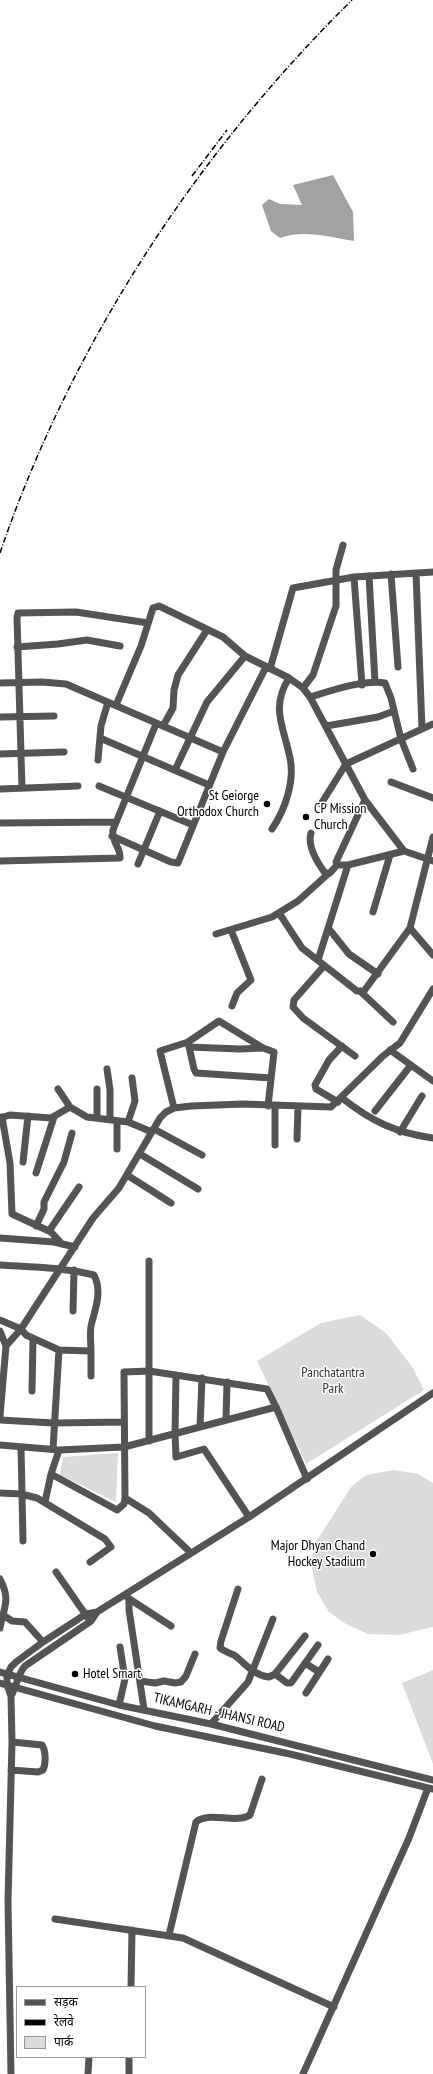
<!DOCTYPE html>
<meta charset="utf-8">
<style>
body{margin:0}
#map{position:relative;width:433px;height:2074px;overflow:hidden;background:#fff;font-family:"PT Sans Narrow","Noto Sans Devanagari",sans-serif}
canvas{display:block}
.legend{position:absolute;left:16px;top:1986px;width:130px;height:72px;box-sizing:border-box;background:#fff;border:1px solid #999;margin:0;padding:5px 7px;list-style:none;font-size:12px;color:#000}
.legend li{display:flex;align-items:center;gap:8px;height:20px}
.legend b{width:20px;border:1px solid #999}
</style>
<div id="map">
<canvas width="433" height="2074"></canvas>
<ul class="legend">
<li><b style="height:5px;background:#545454"></b>सड़क</li>
<li><b style="height:5px;background:#000"></b>रेलवे</li>
<li><b style="height:11px;background:#dbdbdb"></b>पार्क</li>
</ul>
</div>
<script>
const ctx = document.querySelector('canvas').getContext('2d');
ctx.lineJoin = 'round';
function fillPath(path, color) { ctx.fillStyle = color; ctx.fill(path, 'evenodd'); }
function trace(path, color, width, dash) { ctx.strokeStyle = color; ctx.lineWidth = width; ctx.lineCap = dash ? 'butt' : 'round'; ctx.setLineDash(dash || []); ctx.stroke(path); }
function write(font, color, halo, rows, align = 'center') {
  ctx.font = font + ' "PT Sans Narrow",sans-serif'; ctx.lineWidth = 3; ctx.setLineDash([]); ctx.textBaseline = 'middle'; ctx.strokeStyle = halo; ctx.fillStyle = color; for (const [text, x, y, turn = 0] of rows) {
    ctx.save(); ctx.translate(x, y); ctx.rotate((+turn || 0) * Math.PI / 180); ctx.textAlign = isNaN(turn) ? turn : align; if (halo) ctx.strokeText(text, 0, 0); ctx.fillText(text, 0, 0); ctx.restore();
  }
}
const green = new Path2D(`
 M360,1315l26,18 27,35 11,22 -118,74 -49,-103 64,-38z
 M118,1453l-2,49 -56,-27 3,-18z
 M394,1470l24,4 15,9v144l-34,8 -31,-1 -22,-10 -17,-12 -12,-20 -6,-28 3,-19 37,-58 15,-12z
 M433,1670v94l-31,-81z`);
const water = new Path2D(`
 M333,175l20,37 1,29c-23,-4 -52,-12 -74,-3l-9,-7 -9,-26 7,-6 11,5 22,1 -9,-20z`);
const minor = new Path2D(`
 M416,573l6,156
 M391,574l7,93
 M369,576l6,106
 M354,577l8,108
 M17,647l41,-3 29,-4 33,6
 M270,669l23,-81 61,-11 79,-5
 M0,683l42,-1 24,2 157,68
 M303,688l10,-13 23,-69v-36l7,-25
 M310,697c20,-6 54,-18 75,-14l6,15 10,41 12,30
 M116,705l25,-59 12,-38 6,-2 64,31 22,19 44,22 14,10 7,9 55,103 39,51 29,10
 M0,717l54,-1
 M163,726l10,-18 1,-18 4,-15 29,-45
 M326,726l52,-9 16,-6
 M100,738l109,47
 M0,754l64,-2
 M98,760l3,-34 7,-24
 M175,770l32,-68 38,-46
 M391,782l42,16
 M99,786l94,39
 M22,788l-5,-170 1,-5 58,-1 72,11
 M0,789l78,-3
 M365,800l-29,62 1,3h11l56,-14
 M321,804l25,-40 87,-40
 M0,823l116,-1
 M272,829c13,-19 23,-48 18,-71 -6,-31 -20,-50 -1,-80
 M311,833c-4,13 6,29 14,40h5l7,-8
 M112,836l59,26 7,1 45,-111 43,-85
 M0,861l120,-3c1,-10 -9,-17 -7,-28l43,-106
 M138,864l22,-53
 M373,912l17,-57
 M279,913l23,35 55,43h7l46,-63 23,-91
 M410,928l23,27
 M329,929l20,25 29,20
 M231,930l20,50 -14,13 -5,13
 M216,934l56,-17 26,-16 30,-27
 M318,960l30,-95
 M324,966l-30,34 -1,7 10,11 52,38
 M361,992l32,30
 M188,1042l6,27 2,4 75,5
 M189,1047l51,2 23,-1
 M390,1050l43,31
 M107,1069l3,21v30
 M58,1089l12,18
 M97,1089v29
 M342,1098c29,23 54,35 91,40
 M338,1102l-22,-13 -1,-4 14,-25 13,-14
 M275,1106v39
 M174,1108l-14,-57 28,-9 31,-21 44,27 11,4 -6,54
 M375,1111l36,-46
 M2,1117l8,46 2,51 39,18 11,12
 M0,1118l10,-3 41,3 19,-11 17,10 41,5 24,10
 M117,1121v28
 M128,1122l7,-21 -3,-23
 M154,1129l48,26
 M400,1132l22,-36
 M297,1139l1,-32
 M140,1154l58,35
 M23,1162l5,-46
 M36,1173l18,-56
 M127,1175l44,28
 M36,1226l8,-17v-7l20,-40 8,-29
 M49,1231l30,-44
 M0,1238l54,4 21,5
 M0,1265c34,2 61,2 94,10 8,16 2,32 -2,47 -3,8 -1,20 -1,29l-32,-1 -33,-15 -5,-6 -21,-9
 M73,1311l1,-41
 M0,1331l6,15
 M91,1351v25
 M176,1375l-1,59 1,23 28,-8 45,68
 M32,1391l1,-52
 M0,1416l6,-70 15,-17 72,-111 26,-30 41,-70 6,-6 8,-4 17,-2 52,-2 88,3 52,-51 17,-13 33,-54
 M0,1420l54,3 70,-1
 M226,1420l1,-38
 M200,1427l2,-49
 M149,1441v-180
 M0,1445l59,5 65,-3 152,-40 31,72
 M21,1447l2,94
 M53,1449l6,-99
 M59,1450l-8,24 66,36 7,-6 1,-6 -1,-126 25,-1 118,18 9,18
 M0,1493l21,1 16,4 68,41 6,8 -21,15
 M125,1498l24,15 42,40
 M45,1502l6,-28
 M56,1572l32,46
 M0,1579c11,21 4,27 0,49
 M238,1589l-17,52 -1,7c4,3 9,5 14,7 11,8 20,21 35,22l6,-3 30,-38
 M128,1598l43,28
 M129,1600v10l15,99
 M3,1615l9,6 13,1 18,20
 M305,1663l14,9
 M0,1672l119,33 92,19 222,56
 M275,1674l12,9h4l27,-38
 M140,1681l15,2 9,-2 11,2 6,-1 5,-6 9,-22
 M0,1683l155,43 135,28 143,35
 M306,1693l22,-34
 M11,1696c6,-10 6,-21 14,-30l66,-45 6,-9 152,-95 184,-124
 M119,1705l6,-26 -5,-32
 M211,1724l37,-42 25,-63
 M11,1770l27,2 5,-2c3,-6 3,-19 -1,-25l-30,-3
 M55,1919l128,19 151,69
 M169,1935l27,-113c12,-11 40,2 54,-7l12,-36
 M131,1987l1,-57
 M11,2074l-3,-173 4,-159 -1,-46 -4,-11v-10l4,-8 5,-5 27,-20 43,-28 11,-2
 M88,2074l1,-17
 M129,2074v-17
 M303,2074l106,-236 19,-50`);
const rail = new Path2D(`
 M192,176l35,-46
 M0,553c71,-208 196,-399 352,-553`);
const markers = [
 [267,804,4,"#000"],
 [306,817,4,"#000"],
 [373,1554,4,"#000"],
 [75,1674,4,"#000"]
];
const poiNames = [
 ["St Geiorge",259,796],
 ["Orthodox Church",259,812],
 ["CP Mission",314,809,"left"],
 ["Church",314,825,"left"],
 ["Major Dhyan Chand",365,1546],
 ["Hockey Stadium",365,1562],
 ["Hotel Smart",83,1674,"left"]
];
const parkNames = [
 ["Panchatantra",333,1373],
 ["Park",333,1389]
];
const streetNames = [
 ["TIKAMGARH - JHANSI ROAD",219,1713,13]
];
fillPath(green, '#dbdbdb');
fillPath(water, '#a2a2a2');
trace(minor, '#545454', 7);
trace(rail, '#000', 1.5, [6, 2, 1, 2]);
for (const [x, y, r, color] of markers) { const dot = new Path2D(); dot.arc(x, y, r, 0, 2 * Math.PI); ctx.fillStyle = color; ctx.fill(dot); trace(dot, '#fff', 1.5); }
write('14px', '#000', '#fff', poiNames, 'right');
write('14px', '#323232', '#fff', parkNames);
write('14px', '#000', '#fff', streetNames);
</script>
